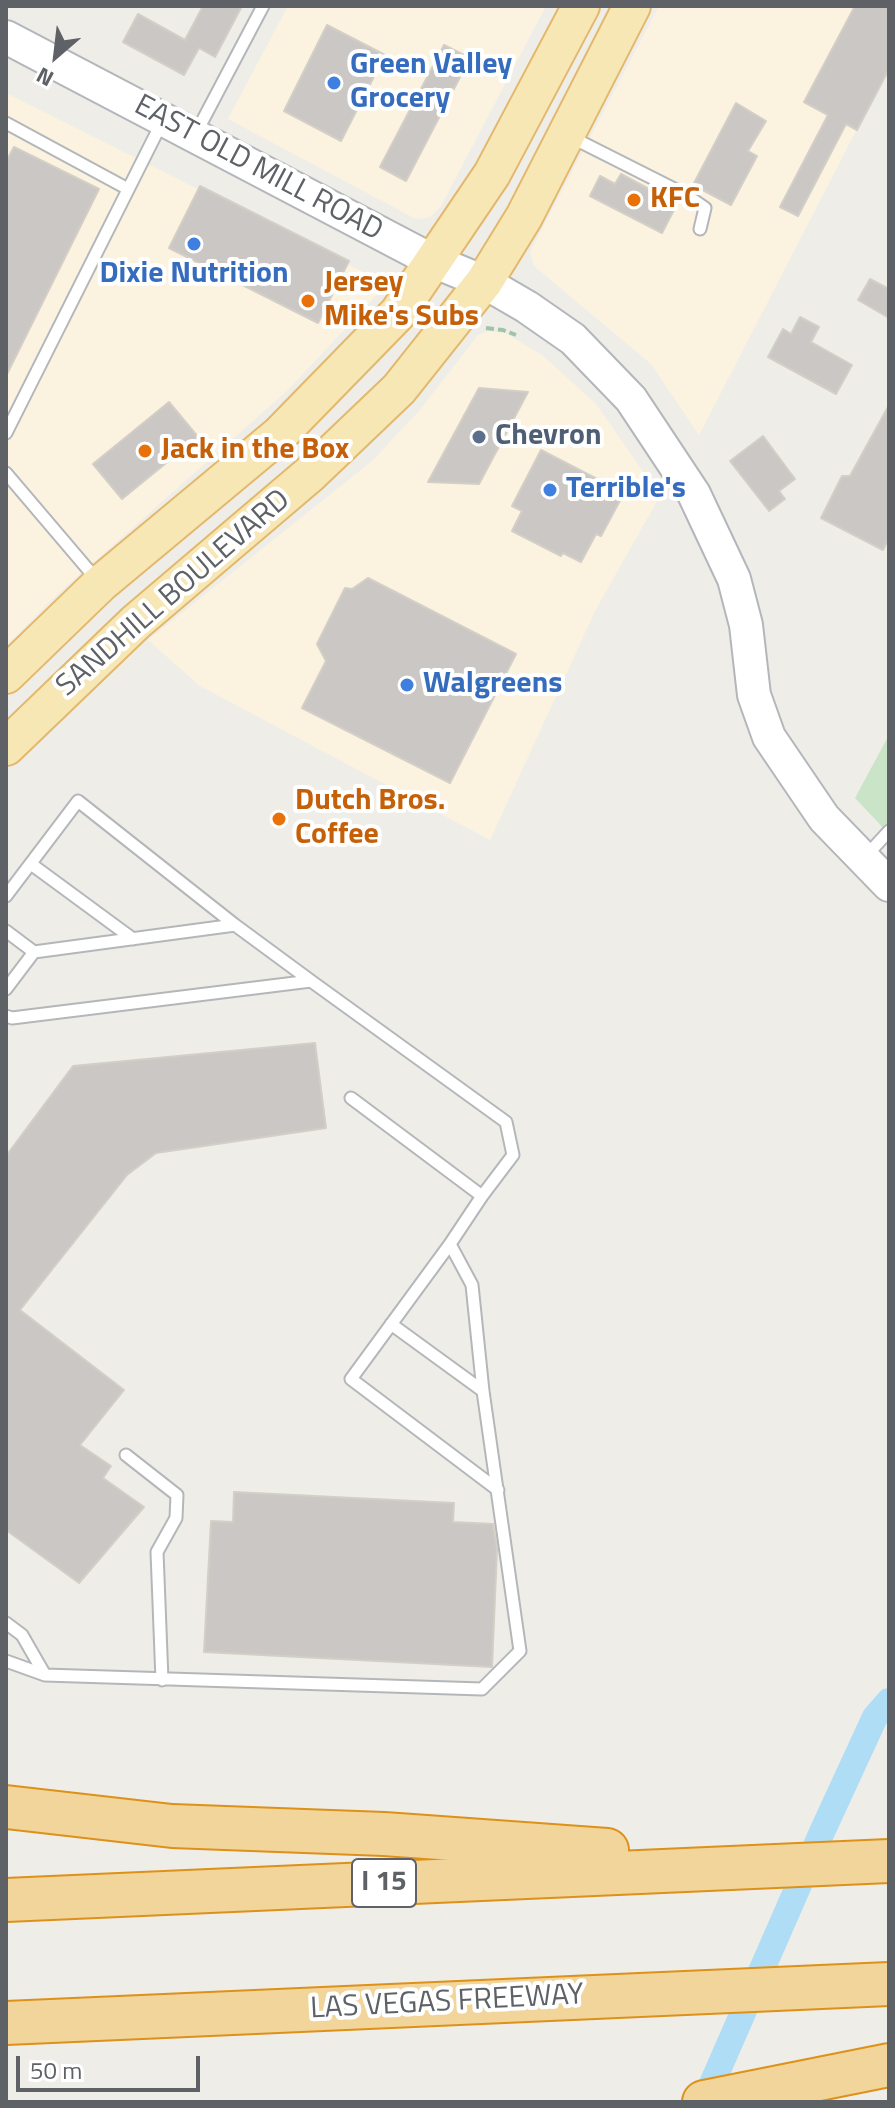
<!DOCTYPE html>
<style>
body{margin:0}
#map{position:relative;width:895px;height:2108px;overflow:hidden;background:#efede7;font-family:"Titillium Web",sans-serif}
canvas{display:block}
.frame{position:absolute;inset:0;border:8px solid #5e6266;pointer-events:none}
.north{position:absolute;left:16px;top:16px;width:80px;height:80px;-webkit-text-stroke:6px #fff;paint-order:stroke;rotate:208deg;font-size:22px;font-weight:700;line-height:32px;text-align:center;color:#5e6266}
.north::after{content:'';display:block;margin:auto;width:28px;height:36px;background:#5e6266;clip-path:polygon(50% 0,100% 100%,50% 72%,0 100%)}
.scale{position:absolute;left:16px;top:2056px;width:184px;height:36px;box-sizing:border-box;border:4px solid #5e6266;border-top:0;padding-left:10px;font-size:24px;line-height:28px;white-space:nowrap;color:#5e6266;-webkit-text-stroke:6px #fff;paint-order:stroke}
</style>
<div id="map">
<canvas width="895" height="2108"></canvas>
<div class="frame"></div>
<div class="north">N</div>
<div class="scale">50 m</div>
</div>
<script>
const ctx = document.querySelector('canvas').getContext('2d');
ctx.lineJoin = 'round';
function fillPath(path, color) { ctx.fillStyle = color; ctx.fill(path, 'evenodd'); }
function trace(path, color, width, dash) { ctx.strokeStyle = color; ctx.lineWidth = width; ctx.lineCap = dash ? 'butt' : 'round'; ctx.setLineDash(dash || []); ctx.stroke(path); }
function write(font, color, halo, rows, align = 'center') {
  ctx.font = font + ' "Titillium Web",sans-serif'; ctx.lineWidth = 8; ctx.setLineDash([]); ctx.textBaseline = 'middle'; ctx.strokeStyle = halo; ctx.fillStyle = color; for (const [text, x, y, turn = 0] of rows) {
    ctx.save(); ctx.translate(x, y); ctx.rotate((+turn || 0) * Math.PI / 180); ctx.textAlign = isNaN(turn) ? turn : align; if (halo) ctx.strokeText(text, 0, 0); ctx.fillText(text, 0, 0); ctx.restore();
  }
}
const commercial = new Path2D(`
 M288,6h258l-105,200 -11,11 -14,2 -188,-100z
 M659,6h230v61l-190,368 -48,-71 -117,-98 -4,-14z
 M6,93l381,191 -99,106 -237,210 -45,46z
 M488,331l17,2 37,22 54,49 64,92 -65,115 -105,229 -290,-154 -52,-46 224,-179 47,-50 59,-76z`);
const green = new Path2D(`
 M889,735v99l-34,-36z`);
const canal = new Path2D(`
 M704,2102l118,-270 53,-115 14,-16`);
const building = new Path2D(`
 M203,6h39l-27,51 -16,-9 -15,27 -61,-33 15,-28 47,26z
 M855,6h34v63l-32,61 -11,-6 -48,92 -18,-9 48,-92 -24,-13z
 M327,25l58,30 -44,86 -57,-30z
 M444,45l26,13 -64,123 -26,-14z
 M736,103l30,18 -18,30 9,5 -26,49 -38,-20z
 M14,147l85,42 -93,187v-214z
 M621,174l56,30 -15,29 -72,-37 10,-20 15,8z
 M200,186l149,75 -31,62 -149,-75z
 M870,279l19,10v29l-31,-18z
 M800,317l19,10 -8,15 41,23 -16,29 -68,-37 15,-28 8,5z
 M479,388l49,4 -49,92 -51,-2z
 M169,402l29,35 -76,62 -29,-35z
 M889,405v133l-6,12 -62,-32 21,-42h8z
 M763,436l32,43 -16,12 6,8 -16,12 -39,-50z
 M541,450l83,43 -23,43 -5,-2 -15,28 -18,-9 -2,3 -49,-25 10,-20 -10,-5z
 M368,578l148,76 -66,129 -148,-75 24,-47 -9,-17 28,-56 7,1z
 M315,1043l11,85 -170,25 -29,22 -107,135 104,80 -44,55 31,21 -8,12 41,29 -65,76 -73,-53v-374l67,-90z
 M234,1492l220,11 -1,19 40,2 4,25 -5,118 -288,-15 7,-131 22,1z`);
const path = new Path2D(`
 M486,328l17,2 13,5`);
const lane = new Path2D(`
 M6,123l122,66
 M196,133l67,-127
 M569,136l117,59 19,13 -5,21
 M6,433l156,-311
 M6,473l91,107
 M866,856l23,-25
 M31,864l102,75
 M6,896l72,-95 157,124 76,56
 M6,931l28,21 -28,37
 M34,952l201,-27
 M6,1016l6,2 299,-37 195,141 7,33 -31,41 -32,48 22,41 11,106 37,260 -38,38 -437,-14 -39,-14
 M351,1098l131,98
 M450,1244l-99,135 147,111
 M391,1324l92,67
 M126,1455l51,40 -1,23 -19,34 5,128
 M6,1623l16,12 23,40`);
const secondary = new Path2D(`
 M6,37l427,224 51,21 43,25 46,32 58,60 63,95 40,85 12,46 8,70 15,42 55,81 65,67`);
const primary = new Path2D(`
 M6,675l94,-91 180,-150 118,-121 94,-139 89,-168
 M6,747l130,-125 174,-148 89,-85 85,-107 40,-65 108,-211`);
const highway = new Path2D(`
 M6,1807l166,19 212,8 223,16
 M6,1900l883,-39
 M6,2023l883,-39
 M704,2102l185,-37`);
const markers = [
 [334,83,8,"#3f7fe0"],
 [634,200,8,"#e8710a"],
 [194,244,8,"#3f7fe0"],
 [308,301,8,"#e8710a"],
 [479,437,8,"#5c6f8a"],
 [145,451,8,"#e8710a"],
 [550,490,8,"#3f7fe0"],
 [407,685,8,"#3f7fe0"],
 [279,819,8,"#e8710a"]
];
const shields = [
 [384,1883,64]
];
const shieldNames = [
 ["I 15",384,1883]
];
const shopNames = [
 ["Green Valley",350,66],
 ["Grocery",350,100],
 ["Dixie Nutrition",194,275,"center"],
 ["Terrible's",566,490],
 ["Walgreens",423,685]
];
const streetNames = [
 ["EAST OLD MILL ROAD",258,169,28],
 ["SANDHILL BOULEVARD",174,594,-41],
 ["LAS VEGAS FREEWAY",447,2003,-3]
];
const foodNames = [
 ["KFC",650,200],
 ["Jersey",324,284],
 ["Mike's Subs",324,318],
 ["Jack in the Box",161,451],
 ["Dutch Bros.",295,802],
 ["Coffee",295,836]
];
const serviceNames = [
 ["Chevron",495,437]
];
fillPath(commercial, '#fbf3e0');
fillPath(green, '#c9e4c7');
trace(canal, '#b0ddf6', 26);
fillPath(building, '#cbc7c4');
trace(building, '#d3cec6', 2);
trace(lane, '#b4b7ba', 15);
trace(secondary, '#b3b6ba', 36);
trace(primary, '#e3b86c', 40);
trace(highway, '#dd9119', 46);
trace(path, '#a0c4a8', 4, [8, 4]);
trace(lane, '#fff', 11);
trace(secondary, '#fff', 32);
trace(primary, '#f7e7b4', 36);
trace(highway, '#f2d59b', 42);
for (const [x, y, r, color] of markers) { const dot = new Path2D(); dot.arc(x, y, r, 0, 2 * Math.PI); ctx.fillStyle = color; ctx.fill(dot); trace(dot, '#fff', 3); }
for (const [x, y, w] of shields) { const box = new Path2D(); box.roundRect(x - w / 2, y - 24, w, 48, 6); ctx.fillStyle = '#fff'; ctx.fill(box); trace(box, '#5e6266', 2); }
write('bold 28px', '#5e6266', null, shieldNames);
write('bold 30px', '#366cbe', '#fff', shopNames, 'left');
write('30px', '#5e6266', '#fff', streetNames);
write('bold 30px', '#c56008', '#fff', foodNames, 'left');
write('bold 30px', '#4e5e75', '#fff', serviceNames, 'left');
</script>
